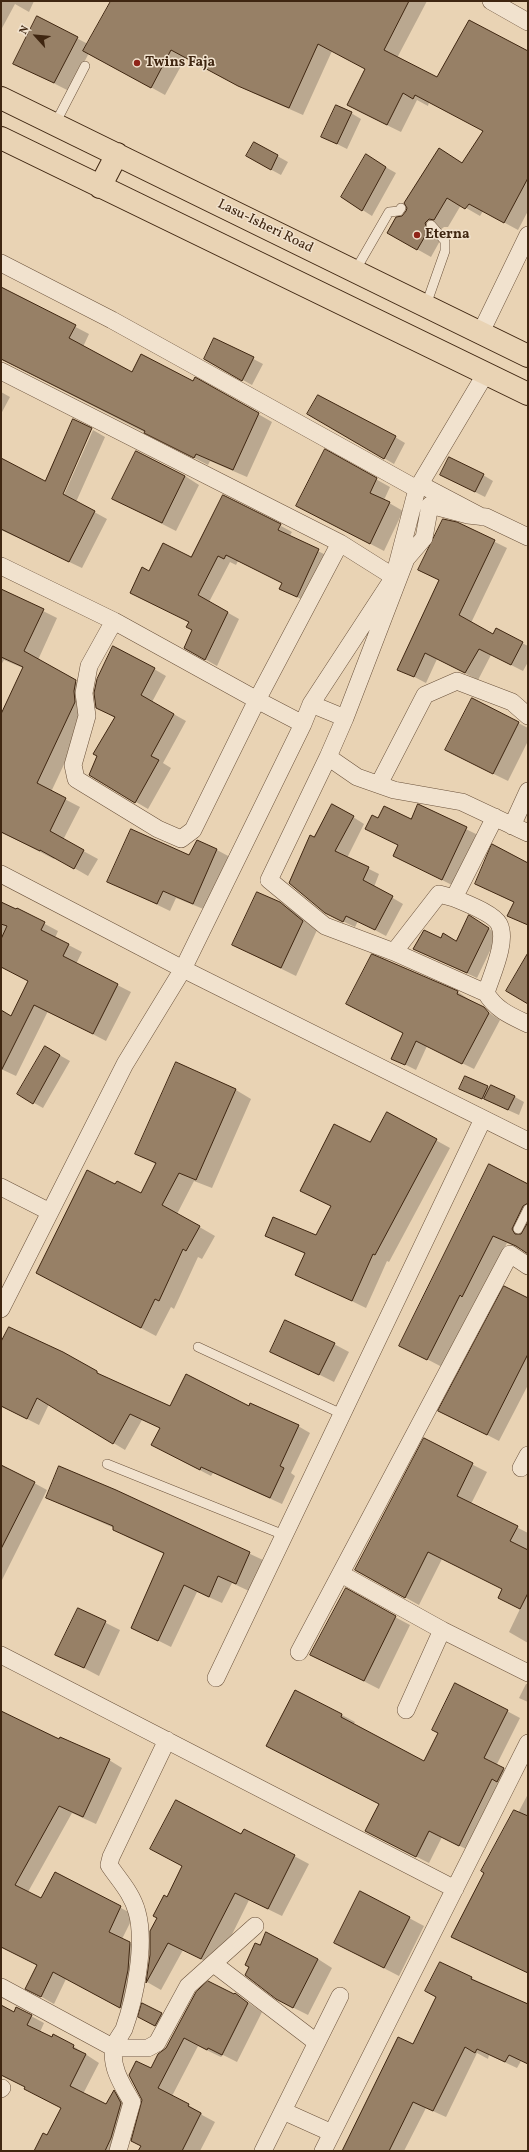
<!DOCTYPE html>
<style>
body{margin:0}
#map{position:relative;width:529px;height:2152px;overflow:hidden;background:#e9d3b4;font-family:Vollkorn,serif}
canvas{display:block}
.frame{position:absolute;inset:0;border:2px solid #3f2611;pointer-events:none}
.north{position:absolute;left:16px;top:16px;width:40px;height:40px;-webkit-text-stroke:3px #f1e2ce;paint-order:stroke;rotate:297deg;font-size:11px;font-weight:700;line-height:16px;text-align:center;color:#3f2611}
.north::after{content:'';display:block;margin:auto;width:14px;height:18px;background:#3f2611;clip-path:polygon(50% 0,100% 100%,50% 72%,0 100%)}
</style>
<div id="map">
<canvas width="529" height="2152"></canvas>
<div class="frame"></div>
<div class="north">N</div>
</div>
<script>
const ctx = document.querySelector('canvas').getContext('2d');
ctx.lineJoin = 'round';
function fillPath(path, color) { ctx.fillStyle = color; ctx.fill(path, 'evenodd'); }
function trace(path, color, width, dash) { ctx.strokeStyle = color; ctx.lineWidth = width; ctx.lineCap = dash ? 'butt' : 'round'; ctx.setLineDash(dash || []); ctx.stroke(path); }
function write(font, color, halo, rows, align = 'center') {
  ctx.font = font + ' Vollkorn,serif'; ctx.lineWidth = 3; ctx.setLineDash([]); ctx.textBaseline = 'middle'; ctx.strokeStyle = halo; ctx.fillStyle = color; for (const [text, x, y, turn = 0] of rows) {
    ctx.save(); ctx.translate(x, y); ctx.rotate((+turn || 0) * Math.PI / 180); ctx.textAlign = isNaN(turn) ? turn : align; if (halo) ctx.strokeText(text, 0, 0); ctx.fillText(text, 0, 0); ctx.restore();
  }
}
const shadow = new Path2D(`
 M1,1h33l-5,11 -14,-8 -14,26z
 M112,1h315l-30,57 40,21 91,-26v158l-10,19 -35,-19 -3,5 -19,-11 -13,22h-4l-5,4 2,8 -10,18 -43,-24 15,-16 37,-68 23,15 21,-33 -55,-29 -1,4 -11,-6 -16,32 -39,-19 -14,-8 18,-36 -34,-18 -29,64 -50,-22 -67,-36 -21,38 -76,-42 -20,38 -55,-28 23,-45 51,26z
 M351,113l10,6 -14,30 -24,-12z
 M254,143l34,19 -7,13 -24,-13z
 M366,156l30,17 -24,43 -30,-19z
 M1,288l88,46 -6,13 49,27 126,40 14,8 -25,55 -37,-16 -2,4 -207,-106z
 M215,339l48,25 -11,21 -47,-26z
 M1,392l9,5 -9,17z
 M308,414l87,23 10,6 -11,21z
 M93,430l12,7 -29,65 31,17 -25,49 -81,-38v-70l61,39z
 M325,451l65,36 -6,13 19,11 -19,40 -73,-38z
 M483,475l10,6 -8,16 -34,-17z
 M185,476l14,9 -23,46 -63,-32z
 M457,523l50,25 -36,75 22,13 29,7 6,3v16l-5,9 -32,-16 -13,25 -41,-21 -11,24 -27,-14 41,-89z
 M281,526l11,6 -3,5 41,20 -21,46 -29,-14 3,-6 -45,-22 -2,4 -6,-3 -21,40 30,17 -22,47 -32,-18 8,-18 -3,-8 -41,-50 127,-37z
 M1,590l56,28 -19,42 52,30 -1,21 -38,81 29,15 -17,33 35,19 -10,17 -33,-19 -1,2 -53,-27v-115l22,-49 -19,-8 -3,5z
 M154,669l12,7 -14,26 34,19 -23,42 8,5 -23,41 -58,-34 25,-57 -18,-11z
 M472,699l56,29v13l-20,40 -47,-23z
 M419,806l61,30 -24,51 -62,-31 5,-10 -32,-17 12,-10 32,1z
 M353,817l11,7 -17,34 32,16 -5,13 29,17 -17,32 -28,-15 -3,6 -17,-8 -23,-80z
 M217,850l13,7 -24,53 -30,-12 -6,13 -62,-30z
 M528,864v61l-19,-10 6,-12 -39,-19z
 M280,903l15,9 22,18 -21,46 -63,-31z
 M1,904l16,7v-2l41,22 -3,7 27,14 -6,12 55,28 -25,49 -58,-30 -32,65 -15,-7v-57l11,5 17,-36 -28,-14z
 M469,917l29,17 -21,44 -63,-29 27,-9 16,2z
 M458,992l42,28 -26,49 -47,-23 -11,24 -24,-12z
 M45,1047l25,14 -27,47 -25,-14z
 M487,1087l28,10 9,5 -5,13 -54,-24z
 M236,1090l15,9 -39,89 -18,-7 -17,33 38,22 -13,23 -4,-2 -24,52 -3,-2 -15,29 -119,-63 79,-88 25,10 16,-30 -20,-11z
 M387,1113l63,35 -61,114 -2,-1 -21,47 -70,-34 9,-20 -39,-18h51l15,-29 -18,-9 57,-55z
 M528,1185v67l-21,-9 -30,61 -3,-1 -32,64 -42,-22z
 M528,1299v86l-29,56 -47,-24z
 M1,1344l62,9 45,26 62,28h79l49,19 12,7 -19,40 4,3 -13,28 -69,-31 -2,3 -59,-31 9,-17 -19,-8 -17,30 -76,-46 -10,21 -38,-19z
 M334,1344l15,8 -15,30 -62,-31z
 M424,1440l63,32 -16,32 57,29v110l-19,-11 11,-23 -21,-11 4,-9 -61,-30 -23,46 -49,-27z
 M1,1465l46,25 -46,92z
 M116,1491l147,69 -14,31 -17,-8 -10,20 -25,-11 -26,55 -38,-19 31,-74 -37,-17 -13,-9 -67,-30z
 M78,1609l42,21 -21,46 -42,-22z
 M395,1617l15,8 -31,64 -53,-27z
 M526,1684h2v18l-9,-4z
 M295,1691l47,24 13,7 -2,3 72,37 15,-29 67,-22 13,7 -24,48 20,10 -44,76 -30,-15 -13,26 -50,-25 1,-34z
 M1,1712l58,29 50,19 13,8 -26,56 -24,-11 -44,79 13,7 15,-26 78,42 -12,24 21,11 -10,65 -67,-36 -12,25 -14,-8 -2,-30 -35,-19 -2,-3z
 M528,1794v179l-75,-37z
 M294,1856l15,8 -27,52 -33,-16 -33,67 -33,-17 -22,40 -14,-8 4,-27 17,-57z
 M409,1918l15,8 -25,50 -64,-33z
 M318,1959l14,9 -24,47 -16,-8z
 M471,1978l57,26v60l-7,-3 -4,7 -28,-13 -1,4 -11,-6 -31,64 -20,-9 -22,43h-61l71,-105z
 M236,1994l26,18 -25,50 -14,-7 -2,2 -23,-11 -26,50 30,17v2l13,7 -15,29h-54l-4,-5 10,-77 7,-15z
 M1,2006l13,7 17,3 13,7 -4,9 33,14 26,17 -16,31 24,11 7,-14 13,8 -5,52h-87l13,-15 14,-28 -36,-19v-2l-25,-16z
 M161,2014l10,6 -6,11 -16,-8z`);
const building = new Path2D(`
 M111,1h298l-25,49 53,27 32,-57 59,31v127l-24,45 -35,-19 -4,5 -18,-11 -13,22 -5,-1 -4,4 3,8 -11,19 -30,-17 9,-16 6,-1 4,-5 1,-3 -3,-5 35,-55 23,15 21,-32 -68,-36 -2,4 -10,-6 -16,32 -40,-20 18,-36 -47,-25 -29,64 -51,-22 -67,-36 -20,38 -68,-37z
 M37,16l41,21 -24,46 -41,-19z
 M336,105l16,7 -15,32 -16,-7z
 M254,142l24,13 -7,15 -25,-14z
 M366,154l20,13 -24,44 -21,-14z
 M1,287l75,38 -7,13 63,34 9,-18 52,27 2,-4 64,36 -26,57 -37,-16 -2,4 -50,-25 1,-2 -144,-72z
 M214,338l40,19 -12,24 -38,-22z
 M318,395l78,41 -12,23 -77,-45z
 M73,419l19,9 -29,66 32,17 -26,51 -68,-33v-71l44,23z
 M325,449l52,29 -7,15 20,9 -20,42 -74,-38z
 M136,451l49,25 -23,47 -50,-24z
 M449,457l35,17 -9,18 -35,-17z
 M223,495l58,29 -3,6 41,19 -22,48 -18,-8 3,-6 -56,-28 -2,4 -6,-3 -20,39 30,17 -23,48 -21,-12 8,-18 -6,-3 3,-5 -59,-29 12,-26 7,4 14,-28 28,14z
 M443,519l14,3 38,18 -36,75 34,19 3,-6 27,14 -12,23 -32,-16 -14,24 -40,-20 -11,24 -17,-7 42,-90 -21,-10z
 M1,589l43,20 -20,42 52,29 -2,11 1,11 -38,81 29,15 -16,33 34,19 -10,19 -34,-19v1l-39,-19v-118l22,-47 -22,-10z
 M113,646l42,22 -14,27 33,19 -23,42 8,4 -24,43 -46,-28 8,-19 -4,-2 22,-37 -19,-9 -2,-15 3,-14z
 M472,698l47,24 -26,52 -48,-24z
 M332,804l22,12 -19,35 34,16 -6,13 30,16 -18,34 -29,-14 -3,6 -18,-9 -36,-30 21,-48 4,2z
 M418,804l49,23 -25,53 -49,-24 5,-11 -33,-16 7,-14 6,3 6,-12 27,13z
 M131,829l58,26 8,-15 20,9 -24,55 -30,-13 -6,13 -50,-22z
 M492,844l36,19v62l-21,-9 7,-14 -39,-18z
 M257,892l23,10 23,19 -22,47 -49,-23z
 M1,902l15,7 1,-1 28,14 -4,8 28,14 -6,12 55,28 -25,50 -59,-29 -33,66v-61l10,6 17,-35 -27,-14v-28l6,-13 -6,-2z
 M469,915l20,13 -22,45 -54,-24 11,-19 17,8 2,-5 13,8z
 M528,953v51l-22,-13z
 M372,954l86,37 -1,3 27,13 5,6 -27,51 -46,-23 -11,24 -14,-6 12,-26 -57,-29z
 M45,1046l15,9 -27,49 -16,-10z
 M176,1062l60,27 -40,91 -17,-7 -17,32 38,21 -14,25 -3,-2 -24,52 -4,-2 -14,29 -105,-55 51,-103 28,14 2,-3 24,12 15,-30 -21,-9z
 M465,1076l23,10 -6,13 -23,-10z
 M491,1085l24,11 -7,14 -24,-11z
 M387,1112l50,27 -62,116 -2,-1 -21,47 -57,-26 10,-22 -40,-17 8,-19 43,18 15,-29 -31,-15 34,-67 36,18z
 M489,1164l39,20v19l-5,3 -11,23 3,5h6l7,-12v32l-12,-8 -23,-10 -31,61 -2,-2 -33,65 -28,-14z
 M504,1286l24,12v56l-41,81 -49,-24z
 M285,1320l50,23 -16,32 -49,-23z
 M9,1327l54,25 34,19v2l73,33 16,-32 63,32 1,-3 49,22 -19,41 4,2 -14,30 -69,-31 -1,3 -49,-25 9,-17 -30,-14 -17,30 -76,-46 -10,21 -26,-13v-64z
 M424,1438l49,25 -16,33 61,30 -8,15 18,9v43l-8,16 -22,-11 4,-9 -74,-37 -23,46 -50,-28z
 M1,1465l34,17 -34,67z
 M59,1466l57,24 134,62 -14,32 -18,-8 -9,21 -25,-12 -26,56 -27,-13 33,-75 -51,-23v-4l-67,-28z
 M346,1588l50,28 -32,65 -54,-26z
 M78,1608l28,13 -22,47 -29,-13z
 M455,1683l53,27 -24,48 20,10 -7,14 -5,-3 -33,67 -30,-15 -13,26 -51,-26 14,-27 -113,-58 29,-56 47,24 -1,3 83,44 14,-28 -6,-3z
 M1,1711l58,28 1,-2 50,22 -27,58 -24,-11 -44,79 26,13 14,-26 66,34 -12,26 21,10 -2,28 -8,38 -67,-36 -12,25 -16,-8 12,-24 -36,-18z
 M176,1800l65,34 3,-5 51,26 -27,54 -33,-16 -34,66 -33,-16 -22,40 4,-28v-24l7,-13 -4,-2 11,-21 3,2 15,-31 -32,-17z
 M514,1810l14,6v157l-77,-36 33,-64 -3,-2z
 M360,1891l50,26 -26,51 -50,-25z
 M266,1932l52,27 -25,49 -17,-9 -31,-24 4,-8 -4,-2 10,-22 5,2z
 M440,1962l32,15 -1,2 57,25v60l-19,-9 -4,7 -28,-13 -2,4 -10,-6 -32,64 -20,-9 -24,49h-47l56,-114 15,7 23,-47 -11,-6z
 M208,1981l26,13 1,-1 13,10 -26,52 -14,-7 -1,2 -23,-12 -26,50 31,16 -1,2 13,7 -19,38h-44l3,-5 -10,-5 11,-41 -13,-25 7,-14 15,7 7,-14 8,-6 30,-56z
 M142,2003l20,10 -7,13 -17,-9z
 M1,2005l13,7 2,-5 16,8 -5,10 25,12 1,-3 21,11 -1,3 13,6 -16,32 36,18 8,-14 7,13 -10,35 -6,13h-71l9,-18 4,2 14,-27 -37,-19 1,-2 -24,-12z`);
const service = new Path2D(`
 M55,124l30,-58
 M355,271l34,-59 10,-1 2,-3
 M426,305l19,-54v-10l-14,-16
 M518,1229l10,-20
 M198,1347l144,67
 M107,1464l177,71`);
const minor = new Path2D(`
 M491,1l37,21
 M1,263l111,57 305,169 8,-2 57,30
 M481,332l47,-97
 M1,371l339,172 54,34
 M1,566l113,55 143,79 46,24
 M114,621l-25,45 -5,27 3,23 -14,49 3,14 82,50 23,10 12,-9 64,-130 83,-157
 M311,704l34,14 -17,39 29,20 37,13 68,12 66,31
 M345,718l61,-159 18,-21 6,-33 38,10 18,2 42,20
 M328,757l-59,123 56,46 69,26 45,-58 15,4
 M379,784l46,-89 32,-14 55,21 16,14
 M495,817l-41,81c11,5 39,15 45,26 9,17 -8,52 -13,69 10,17 25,23 42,31
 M512,826l16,-35
 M1,874l182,95 345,172
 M394,952l92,41
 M1,1187l49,25
 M1,1309l124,-245 58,-95 120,-245 8,-20 83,-127 23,-88 69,-116
 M521,1468l7,-13
 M341,1574l101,56
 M299,1652l211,-398 18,12
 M1,1655l454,234
 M216,1678l267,-559
 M406,1710l36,-80 86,43
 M214,1964l102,78
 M1,1987l113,61h34l9,-5 31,-57 67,-60
 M1,2089l1,-1
 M283,2111l49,22
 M118,2151l14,-49c-9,-16 -22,-35 -18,-54 1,-7 7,-13 10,-19 11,-31 22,-85 13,-117 -5,-19 -18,-32 -28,-47l2,-8 56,-117
 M263,2151l77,-155
 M323,2151l205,-408`);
const primary = new Path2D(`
 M1,98l527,258
 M1,138l527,256
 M100,187l17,-33`);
const markers = [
 [137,63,4,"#8f2418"],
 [417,235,4,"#8f2418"]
];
const poiNames = [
 ["Twins Faja",145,63],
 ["Eterna",425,235]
];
const streetNames = [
 ["Lasu-Isheri Road",265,227,26]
];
fillPath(shadow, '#0003');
fillPath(building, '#978066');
trace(building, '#3f2611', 1);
trace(service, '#6a513a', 10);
trace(minor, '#6a513a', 18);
trace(primary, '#3f2611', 24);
trace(service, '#f1e2ce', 9);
trace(minor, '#f1e2ce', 17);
trace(primary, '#e9d3b4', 22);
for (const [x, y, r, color] of markers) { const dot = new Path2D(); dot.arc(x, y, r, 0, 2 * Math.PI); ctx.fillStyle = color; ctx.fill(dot); trace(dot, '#f1e2ce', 1.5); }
write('bold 14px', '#3f2611', '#f1e2ce', poiNames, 'left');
write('14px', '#3f2611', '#f1e2ce', streetNames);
</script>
